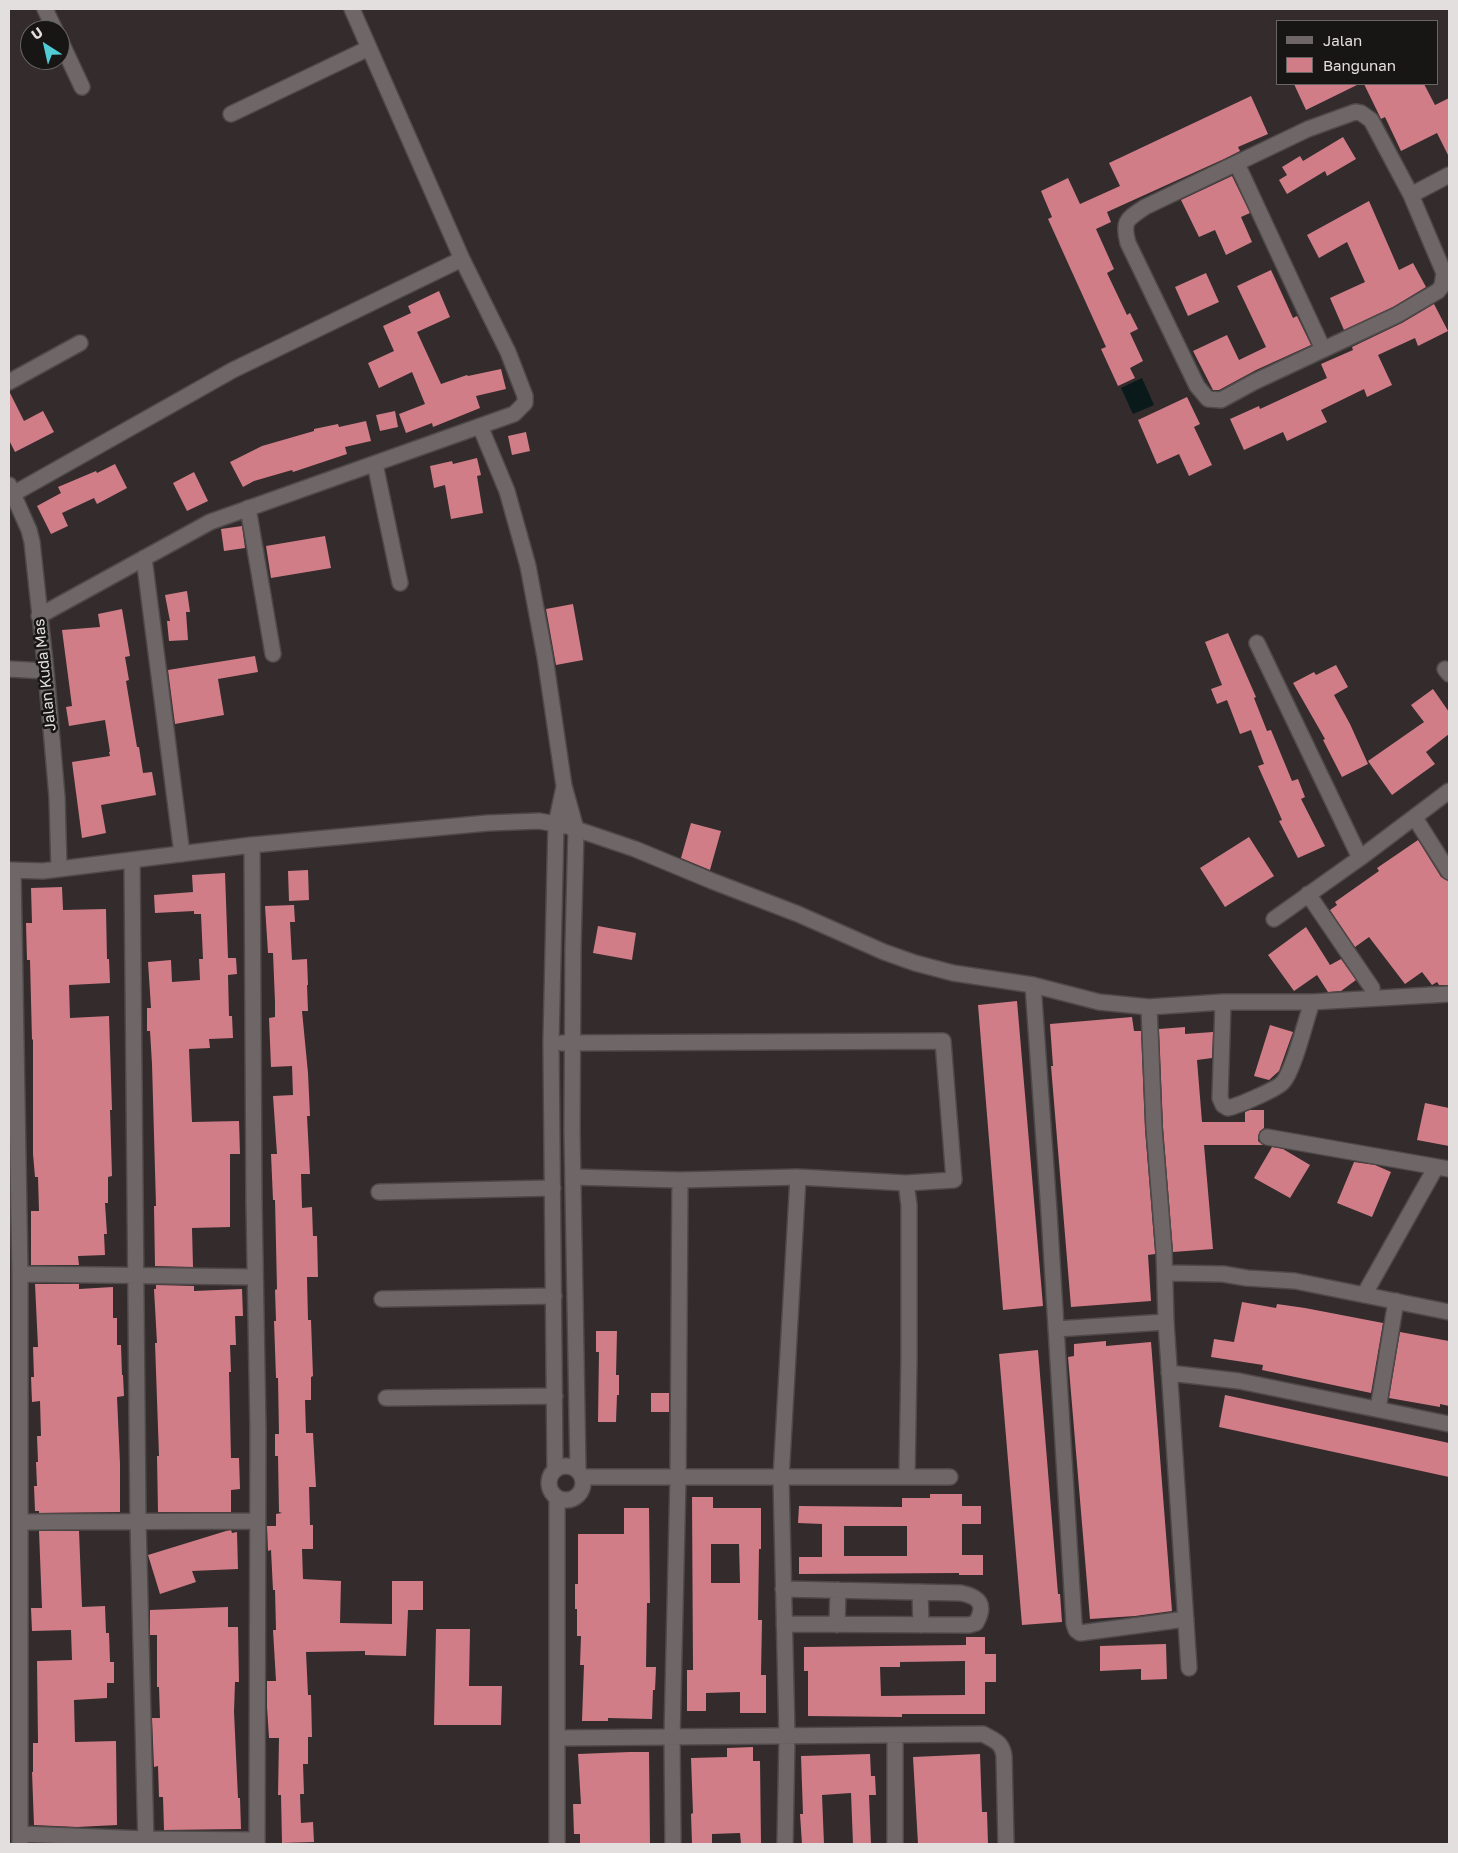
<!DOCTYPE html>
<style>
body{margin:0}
#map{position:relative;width:1458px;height:1853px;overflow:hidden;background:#332b2c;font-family:"Golos Text",sans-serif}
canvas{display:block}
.frame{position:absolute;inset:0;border:10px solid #e4dfdf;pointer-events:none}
.legend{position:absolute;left:1276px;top:20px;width:162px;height:65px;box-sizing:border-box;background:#181515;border:1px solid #6a6666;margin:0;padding:6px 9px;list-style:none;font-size:15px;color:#e4dfdf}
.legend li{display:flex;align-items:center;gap:10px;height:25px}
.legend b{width:25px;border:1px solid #6a6666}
.north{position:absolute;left:20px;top:20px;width:50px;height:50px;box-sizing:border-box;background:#181515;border:1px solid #6a6666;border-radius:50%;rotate:325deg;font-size:14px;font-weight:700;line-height:20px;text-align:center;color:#e4dfdf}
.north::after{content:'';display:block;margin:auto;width:18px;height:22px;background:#51ccd5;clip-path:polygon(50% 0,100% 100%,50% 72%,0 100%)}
</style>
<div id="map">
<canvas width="1458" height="1853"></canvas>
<div class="frame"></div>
<ul class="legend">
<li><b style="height:6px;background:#6f6767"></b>Jalan</li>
<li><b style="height:14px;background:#d17d87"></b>Bangunan</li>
</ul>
<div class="north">U</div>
</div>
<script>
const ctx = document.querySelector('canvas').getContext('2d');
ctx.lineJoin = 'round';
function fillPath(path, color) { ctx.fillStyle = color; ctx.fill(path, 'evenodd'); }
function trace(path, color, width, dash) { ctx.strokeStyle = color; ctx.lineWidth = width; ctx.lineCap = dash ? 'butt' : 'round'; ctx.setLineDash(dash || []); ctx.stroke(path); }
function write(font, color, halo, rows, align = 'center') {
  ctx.font = font + ' "Golos Text",sans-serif'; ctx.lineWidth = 5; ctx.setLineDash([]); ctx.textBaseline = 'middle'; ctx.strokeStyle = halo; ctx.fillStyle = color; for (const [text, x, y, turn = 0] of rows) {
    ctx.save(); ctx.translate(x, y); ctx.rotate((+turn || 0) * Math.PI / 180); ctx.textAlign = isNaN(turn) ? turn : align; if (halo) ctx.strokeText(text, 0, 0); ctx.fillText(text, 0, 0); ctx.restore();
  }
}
const water = new Path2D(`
 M1142,378l12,27 -21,9 -12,-26z`);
const building = new Path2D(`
 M1294,84h65l-53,26z
 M1364,84h60l11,21 14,-7v59l-12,-24 -36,18 -16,-34 -4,2z
 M1251,96l17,38 -30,13 2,4 -16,8 -117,53 4,10 -15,7 18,40 -7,4 20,42 3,-2 8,16 -8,4 13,28 -13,7 5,10 -17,8 -17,-37 5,-2 -58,-128 4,-2 -11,-26 27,-13 12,26 40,-18 -11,-23z
 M1343,137l13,22 -29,17 -2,-5 -38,23 -8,-14 8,-5 -5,-8 18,-11 3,5z
 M1232,176l18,37 -9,4 11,25 -26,13 -11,-25 -16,7 -18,-37z
 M1369,201l30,69 14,-7 13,24 -33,20 -49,23 -14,-32 35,-16 -18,-40 -28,16 -12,-23z
 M1271,270l22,48 4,-2 14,29 -55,25 -37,20h-6l-20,-39 34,-16 12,25 27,-13 -29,-61z
 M1206,273l13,29 -31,14 -13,-29z
 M439,291l11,26 -33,15 24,52 26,-9 1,1 33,-7 5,20 -30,7 4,12 -47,19 -1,-4 -26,10 -7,-19 26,-10 -13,-32 -33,16 -11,-25 26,-12 -11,-25 28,-13 -3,-7z
 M1434,304l14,27 -30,15 -3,-8 -37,17 14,30 -25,12 -3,-8 -43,21 6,12 -40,19 -4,-9 -39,18 -14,-31 29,-13 1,3 67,-31 -6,-14 32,-14 -1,-3 50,-24z
 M9,391l15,30 19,-10 11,21 -39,20 -6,-12z
 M1187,397l13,27 -6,3 18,38 -23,11 -10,-22 -22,10 -19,-44z
 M395,411l3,16 -18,4 -4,-16z
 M366,421l5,20 -26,6 2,7 -54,18 -1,-2 -38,11 -11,6 -13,-25 32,-16 52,-15v-2l24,-5 1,3z
 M526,432l4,19 -18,4 -4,-19z
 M477,458l4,17 -4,1 6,37 -32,6 -6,-34 -11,3 -4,-22 22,-5 1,3z
 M115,464l12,24 -30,16 -3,-6 -32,15 6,13 -17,8 -14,-28 24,-13 -3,-6 38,-16 1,2z
 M194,472l14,29 -21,10 -14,-28z
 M242,526l3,22 -21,3 -3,-22z
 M325,536l6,32 -60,10 -5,-32z
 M187,591l3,21h-4l2,28 -19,1 -2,-20h3l-5,-26z
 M573,604l10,56 -27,5 -10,-56z
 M122,609l8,47 -5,1 4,23 -3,1 11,66h2l4,26 9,-1 4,23 -55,10 5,28 -24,5 -10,-76 38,-6 -1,-4h1l-5,-32 -36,6 -3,-19 6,-1 -10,-76 38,-3 -2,-13z
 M1228,633l28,64 -2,1 13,33 4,-1 21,51 6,-2 7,18 -4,2 24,47 -27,12 -19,-37 3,-1 -24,-54 6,-2 -13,-34 -11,4 -13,-34 -10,4 -6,-15 11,-4 -17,-43z
 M255,656l3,16 -40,7 6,36 -49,9 -7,-54z
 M1336,665l12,22 -14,8 16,29 18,40 -26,13 -19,-37 2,-1 -32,-56 21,-11 2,3z
 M1433,689l16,23v22l-23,18 9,12 -43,31 -24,-34 56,-39 -13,-17z
 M691,823l30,8 -11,39 -29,-12z
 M1249,837l25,39 -49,31 -25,-39z
 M1418,840l23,37 8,4v104h-10l-2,-3 -5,3 -10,-13 -17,12 -36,-47 -14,10 -25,-37 7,-5 -2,-3 44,-31 -2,-3z
 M308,870l1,30 -20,1 -1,-30z
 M225,873l3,85h8l1,16 -9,1 1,41h3l1,22 -24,1 1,9 -21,1 3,73 47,-1 1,33h-10v73l-38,1 1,39 -38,-1 -1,-60h2l-4,-142 -2,-33h-3v-23h4l-3,-46 23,-2 1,22 28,-2 -1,-21h4l-2,-45h-7v-3l-39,2 -1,-18 39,-3 -1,-17z
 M62,887l1,23 43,-1 1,50h2l1,24 -41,2 1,33 39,-2 3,94h-2l2,66 -4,1v26h-3l2,31h-3l1,21 -27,1 1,9h-48v-54h8l-1,-34h-3l-2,-23v-115l-1,1 -2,-80h-3l-1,-37h6l-1,-35z
 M294,905l1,17h-5l2,38 15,-1 1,26h-1l1,26h-6l6,62 2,43h-3l3,58h-9l1,34 10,-1 1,29h4l1,41h-11l1,43h3l2,56 -2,1v23h-6l1,33h7l3,54h-7l1,38h3v24h-11l1,30 38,2 -1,42 52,1v-43h31v29h-15l-2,46 -41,-1v-4l-59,1 2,43h3l1,42h-4v27h-5l1,30h-4l1,29 12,-1 1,20 -32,1 -1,-48h-3l1,-57h-10l-2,-31v-26h9l-3,-51h3l-1,-40h-2l-2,-40 -3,1 -1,-25h9v-12l6,-1 -3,-1 -1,-56h-3v-22h4l-1,-56h-2l-2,-57h2l-1,-31 2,-1 -2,-89h-2l-2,-46h6l-4,-58 20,-1 -1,-29 -21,1 -2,-49 6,-1v-15l-2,-49h-5l-3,-47z
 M598,926l38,7 -4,27 -39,-7z
 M1306,927l24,38 11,-6 15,21 -15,11 -13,1 -11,-17 -23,16 -26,-36z
 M1017,1001l26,305 -40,4 -25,-305z
 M1132,1017l2,14h7l4,98 10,123v2l-7,1 3,46 -80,6 -20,-241h2l-3,-42z
 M1270,1025l23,7 -14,39 -10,9 -15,-4z
 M1185,1027v7l28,-2 -1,26 -15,2 5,62h43v-10l5,-2h14v18l-4,3 -2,5v5l5,4h-59l9,104 -40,3 -10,-125 -4,-98z
 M1425,1103l24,5v38l-32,-6z
 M1272,1147l11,2 27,16 -20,33 -36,-20z
 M1354,1162l21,3 16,7 -19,45 -35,-14z
 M35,1284h44v5l34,-2v31h4v27h4l1,30h1l1,21 -7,1 3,67v48l-81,1v-2h-4l-1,-25h3l-1,-24h2l-1,-26h4l-1,-35 -8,1 -1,-25h3l-1,-30h5z
 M156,1285l38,1v5l48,-2 1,27h-8l1,29h-6l1,27h-2l2,86h8l1,31 -9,1v22h-73l-1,-56h2l-4,-113h2l-3,-54h2z
 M1242,1302l34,6 1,-4 28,4 78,15 -12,70 -109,-23 1,-5 -52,-8 3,-18 20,3z
 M596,1331h21l-1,44h3v20h-2l-1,27h-18l1,-70h-3z
 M1400,1332l49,9v65l-9,-2v3l-51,-9z
 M1106,1341v5l45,-4 21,269 -37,5 -45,3 -22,-262 6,-1v-12z
 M1038,1350l20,244h2l2,28 -40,3 -23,-271z
 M651,1393h18v19h-18z
 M1225,1395l224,48v34l-230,-50z
 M930,1494h32v12h19v18h-19v31h21v20h-24v-2l-160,1v-17h23v-33l-24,-1 1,-17 103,1v-9h28zM844,1526h63v30h-63z
 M692,1497h21v11h48v41h-2l-1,71h4l-1,55h5v38h-26v-21l-34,1v18h-19v-41h6zM711,1544h28l1,39h-29z
 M624,1508h25l1,95h-3l-1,64h10l-1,23h-2l-1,29 -44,-1v3h-26l2,-56h-4l1,-29h-4v-27h-2v-25h3v-50h46z
 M231,1530l1,3 5,-1 1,37 -46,2 4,11 -36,12 -12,-39 78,-24z
 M39,1531h40l3,76 23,-1 1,27h3l1,29h4v21h-7v15l-33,2 1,42 41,-1 1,84 -40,2 -43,-2 -2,-53h1v-29h5l-1,-82 35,-1 -1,-30 -39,1 -1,-23h11z
 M228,1607v20h10l1,55h-4l-1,30 4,86h2l1,31 -77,1 -1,-33h-4l-1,-31 -4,1 -2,-49h8l-1,-31h-2v-52h-7v-25z
 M436,1629h34l-1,57h33l-1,39h-67z
 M966,1637h19v17h11v28h-11v32h-83v3l-94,-1v-45h-4v-24l162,-2zM965,1661v34l-84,1 -1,-29h20v-5z
 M1166,1644l1,35 -26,1v-11l-41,2v-25z
 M753,1747v14h7l1,83h-20l-1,-11 -28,1v10h-20l-1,-30 2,-1 -2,-55 36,-1v-9z
 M630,1752h19l1,92h-70v-10h-6l-1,-30h8l-3,-50z
 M870,1754l1,22h4l1,19h-7l2,49h-18l-2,-51 -29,2 2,49h-22l-2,-30h3l-2,-58z
 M980,1754l2,58h5l1,32h-70l-5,-87z`);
const minor = new Path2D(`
 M45,9l10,21
 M60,40l22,47
 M1355,112l6,1 10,7 40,75 33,78 -2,13 -4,5 -41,24 -143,67 -33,18 -13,-1 -11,-13 -69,-143c-6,-22 -1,-24 17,-36l163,-78z
 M231,114l138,-66
 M1237,164l86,185
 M1411,195l38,-20
 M9,382l71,-39
 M480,426l27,65 21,75 17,91 19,129 12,43 -3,119 -1,183 6,339
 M375,464l25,119
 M9,485l20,45 3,12 14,129 11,126 2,72
 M13,494l220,-124 229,-111
 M248,508l25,146
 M144,558l38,296
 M39,616l171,-94 304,-108 11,-11v-7l-17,-44 -46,-93 -110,-250
 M1257,643l103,215
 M9,669l37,2
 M1445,669l4,5
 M1415,818l34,54
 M252,845l2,358 4,227 -1,414
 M132,861l6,660 8,323
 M9,870l34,1 209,-26 236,-22 51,-2 28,5 68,23 77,32 86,33 86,38 31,11 38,10 80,12 66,17 50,5 74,-5h89l137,-8
 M13,871l7,403v570
 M1308,894l64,94
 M1274,919l86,-61 89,-67
 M1033,985l16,227 25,412 2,6 4,3 106,-14
 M1223,1002l-3,96 3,7 5,3c9,-2 50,-19 55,-26 11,-12 23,-63 29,-80
 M1149,1007l5,121 10,123 2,71
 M562,1043l381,-2 11,139 -48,3
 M1267,1137l182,32
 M573,1177l107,3 118,-3 108,6 3,22v154l-2,118
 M379,1192l174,-4
 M1165,1273l58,1 24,4 48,3 154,31
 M20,1274l235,3
 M1364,1295l72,-128
 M382,1299l172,-3
 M1056,1329l110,-7 23,346
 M1169,1373l70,8 210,43
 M386,1398l169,-2
 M1378,1409l18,-108
 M549 1483a17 17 0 1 1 34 0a17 17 0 1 1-34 0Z
 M555,1470l-4,-428 5,-218 8,-37
 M582,1477h368
 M557,1498v346
 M22,1522l235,-1
 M783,1589l178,4c19,4 25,12 15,30l-7,2 -185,-1
 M920,1592l1,33
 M837,1625l1,-35
 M895,1735v109
 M558,1738l425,-4c12,7 19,8 21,22l2,88
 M21,1834l125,5 111,1
 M673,1844l-1,-107 6,-259 2,-298
 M785,1844l2,-108 -6,-258 17,-301`);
const streetNames = [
 ["Jalan Kuda Mas",45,675,-96]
];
fillPath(water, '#0a191a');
fillPath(building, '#d17d87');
trace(minor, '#4f4949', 18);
trace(minor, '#6f6767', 15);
write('15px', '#e4dfdf', '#181515', streetNames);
</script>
